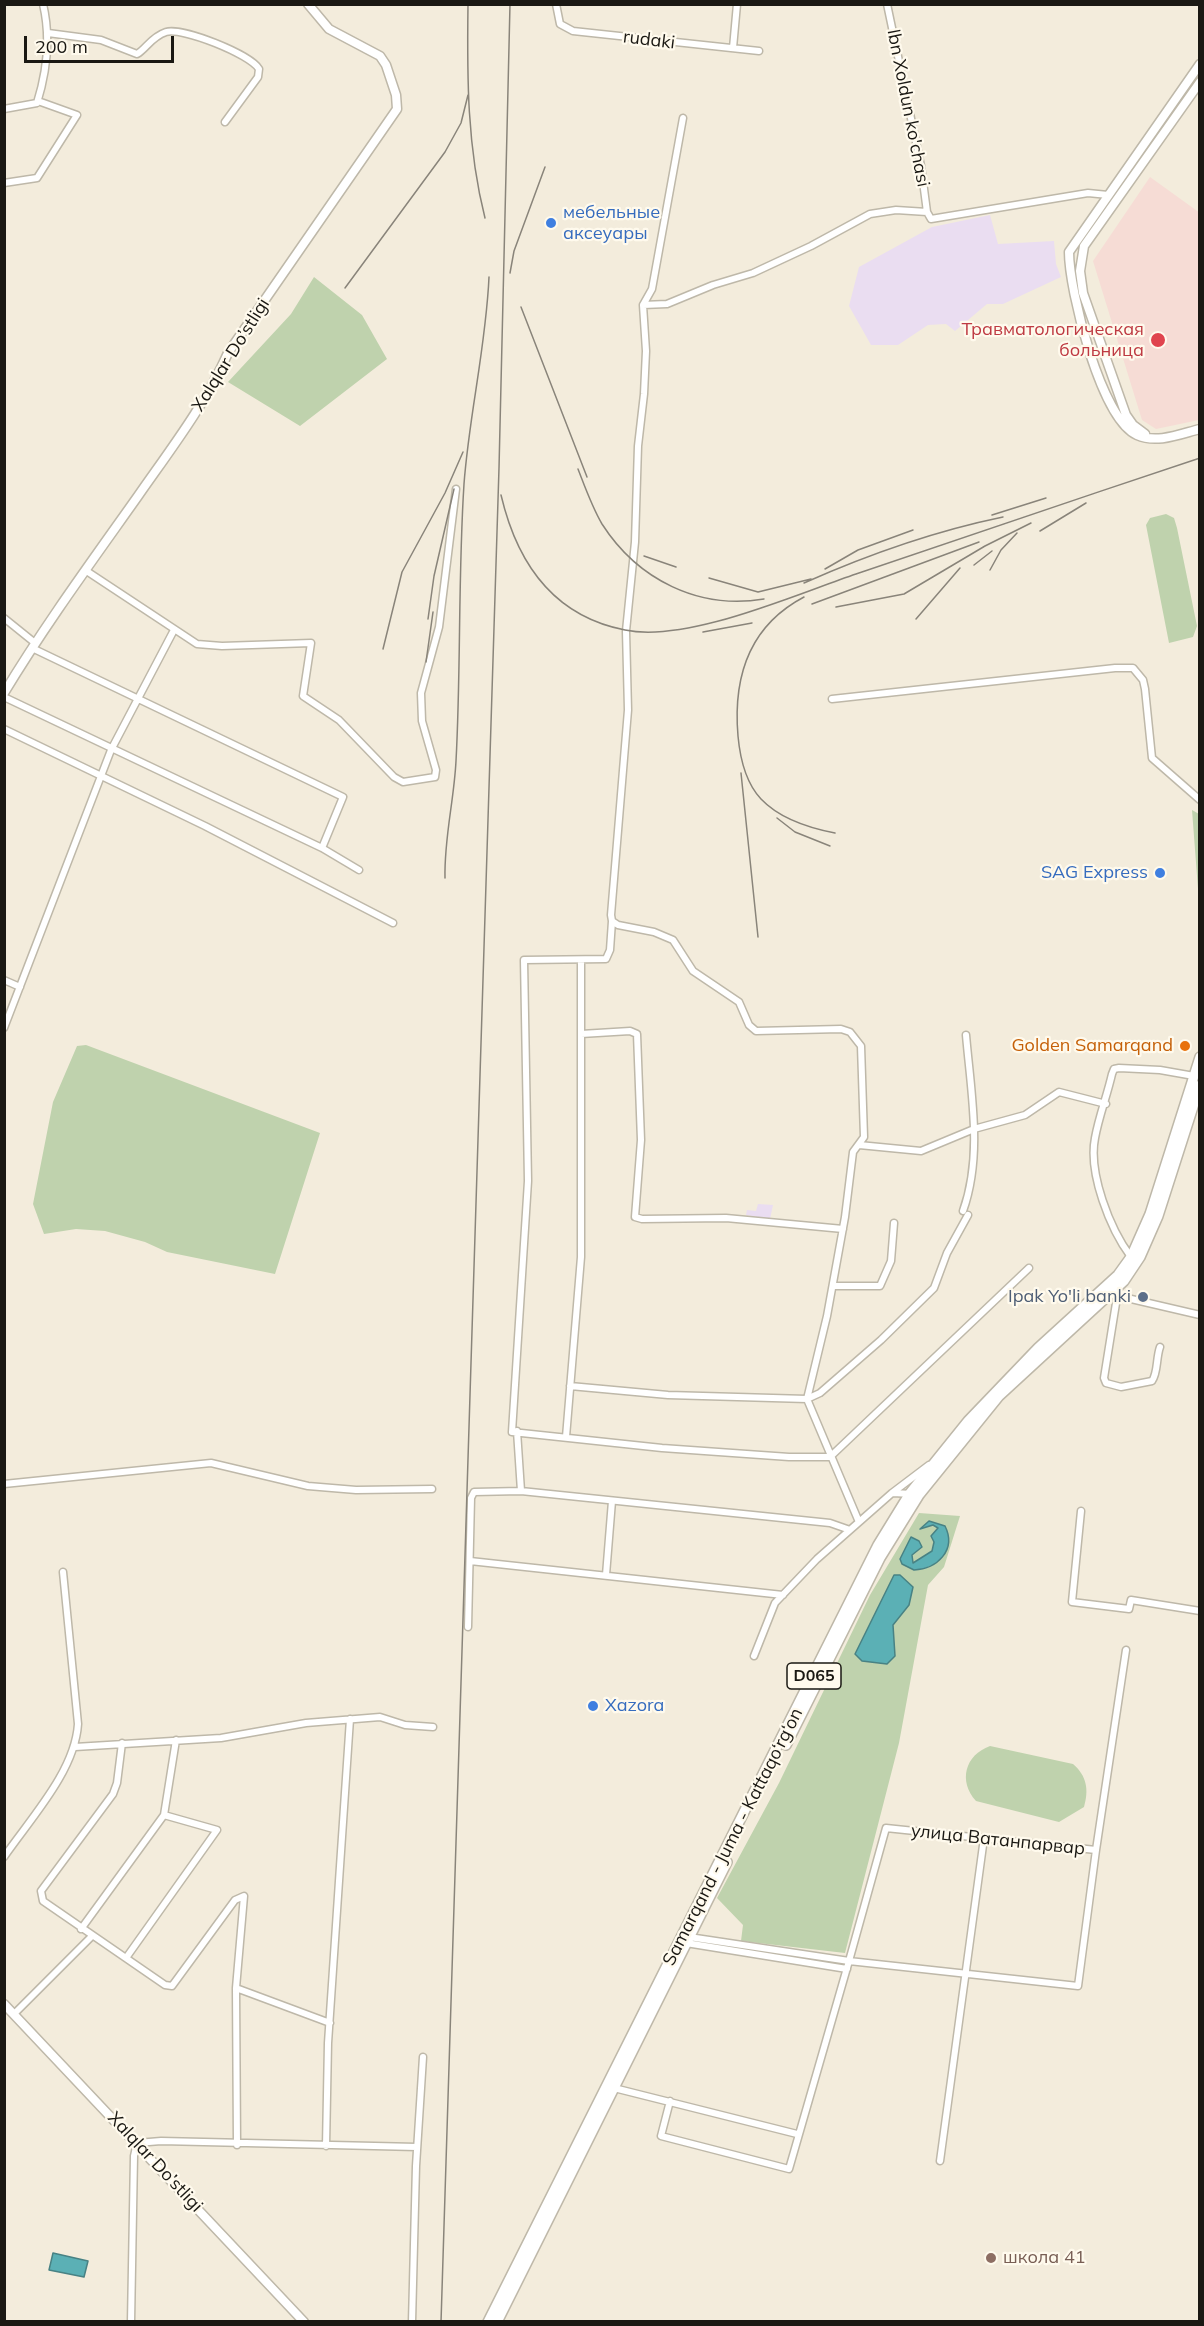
<!DOCTYPE html>
<meta charset="utf-8">
<style>
body{margin:0}
#map{position:relative;width:1204px;height:2326px;overflow:hidden;background:#f3ecdc;font-family:Mulish,sans-serif}
canvas{display:block}
.frame{position:absolute;inset:0;border:6px solid #1a1813;pointer-events:none}
.scale{position:absolute;left:24px;top:36px;width:150px;height:27px;box-sizing:border-box;border:3px solid #1a1813;border-top:0;padding-left:8px;font-size:18px;line-height:21px;white-space:nowrap;color:#1a1813;-webkit-text-stroke:4px #fffaed;paint-order:stroke}
</style>
<div id="map">
<canvas width="1204" height="2326"></canvas>
<div class="frame"></div>
<div class="scale">200 m</div>
</div>
<script>
const ctx = document.querySelector('canvas').getContext('2d');
ctx.lineJoin = 'round';
function fillPath(path, color) { ctx.fillStyle = color; ctx.fill(path, 'evenodd'); }
function trace(path, color, width, dash) { ctx.strokeStyle = color; ctx.lineWidth = width; ctx.lineCap = dash ? 'butt' : 'round'; ctx.setLineDash(dash || []); ctx.stroke(path); }
function write(font, color, halo, rows, align = 'center') {
  ctx.font = font + ' Mulish,sans-serif'; ctx.lineWidth = 4.5; ctx.setLineDash([]); ctx.textBaseline = 'middle'; ctx.strokeStyle = halo; ctx.fillStyle = color; for (const [text, x, y, turn = 0] of rows) {
    ctx.save(); ctx.translate(x, y); ctx.rotate((+turn || 0) * Math.PI / 180); ctx.textAlign = isNaN(turn) ? turn : align; if (halo) ctx.strokeText(text, 0, 0); ctx.fillText(text, 0, 0); ctx.restore();
  }
}
const education = new Path2D(`
 M990,215l8,29 56,-3 2,23 5,13 -58,27h-16l-32,27 -9,-7 -18,1 -30,20h-27l-22,-39 10,-39 73,-40z
 M758,1204l15,1 -3,14 -24,-4 1,-5 9,1z`);
const medical = new Path2D(`
 M1150,177l50,36 -1,207 -43,9 -14,-9 -49,-159z`);
const green = new Path2D(`
 M314,277l48,38 25,44 -87,67 -72,-44 63,-68z
 M1166,514l8,4 3,10 20,98 -4,11 -24,6 -23,-118 4,-7z
 M1192,810l7,4v88z
 M86,1045l234,88 -45,141 -108,-22 -22,-10 -40,-11 -29,-2 -32,5 -11,-30 20,-102 24,-56z
 M919,1513l41,3 -16,51 -16,18 -29,158 -54,210 -104,-12 2,-16 -26,-27 62,-115 91,-188z
 M990,1746l83,18c14,12 16,26 11,43l-25,15 -83,-21c-18,-20 -11,-46 14,-55z`);
const water = new Path2D(`
 M929,1521l16,5c12,24 -8,43 -31,44l-12,-6 -2,-5 11,-22 8,4 3,6 -10,8 1,8 19,-12 2,-9 -3,-6 7,-8 -5,-3 -13,4z
 M894,1575h6l13,12 -4,18 -16,20 2,31 -8,8 -25,-3 -7,-7z
 M53,2253l35,8 -4,16 -35,-7z`);
const street = new Path2D(`
 M556,4l4,20 13,7 186,20
 M887,4l34,162 6,46 4,7 157,-26 20,2
 M48,33l53,7 36,14c9,-5 14,-17 29,-22 16,-5 84,22 93,37l-1,8 -33,45
 M733,48l4,-44
 M4,109l33,-6c10,-32 14,-65 6,-99
 M683,118l-31,171 -9,16 3,46 -2,43 -6,52 -3,96 -9,89 2,79 -17,205 1,6 6,4 36,7 19,8 20,31 46,31 10,23 7,6 85,-2 9,3 11,14 3,91 -11,15 -8,65 -18,99 -20,83 52,123
 M4,183l33,-5 40,-63 -39,-14
 M643,305l24,-1 46,-19 40,-12 58,-27 59,-32 26,-4 31,2
 M85,570l112,74 25,2 89,-3 -8,53 36,24 55,57 9,5 32,-5 1,-7 -14,-49 -1,-28 18,-66 17,-138
 M4,618l31,25
 M32,648l311,149 -21,51
 M4,697l318,151 37,22
 M832,699l283,-31h18l10,12 2,9 7,69 48,42
 M4,729l201,97 188,97
 M612,921l-2,29 -4,9 -82,1 4,221 -16,251 150,16 127,9h41l199,-189
 M4,980l16,7
 M4,1028l107,-278 63,-120
 M581,1034l49,-3 7,3 4,106 -6,77 7,2 84,-1 117,11
 M859,1145l62,6 53,-22 51,-14 34,-23 47,12
 M963,1211c20,-56 8,-118 3,-176
 M1131,1257c-21,-28 -43,-84 -36,-119 4,-22 12,-42 17,-64l2,-5 5,-1 41,2 34,6
 M833,1286h47l11,-25 3,-38
 M1114,1295l86,20
 M1117,1297l-13,81 2,5 15,4 31,-6c6,-8 4,-23 8,-34
 M570,1386l98,9 139,4 13,-6 61,-53 53,-52 13,-35 21,-38
 M517,1431l4,60
 M566,1437l15,-180v-296
 M4,1484l207,-21 97,23 48,4 76,-1
 M892,1493l37,-28
 M1081,1511l-9,91 57,7 2,-9 69,11
 M470,1561l313,34
 M606,1575l6,-74
 M468,1627l3,-129 3,-6 47,-1 309,32 20,7
 M754,1656l21,-53 42,-44 75,-66 21,1
 M122,1743l-5,40 -4,11 -72,97 2,10 122,84 7,1 63,-86 9,-4 -8,92 1,157
 M75,1747l146,-9 85,-15 74,-6 25,8 28,2
 M1096,1850l30,-200
 M4,1857c27,-39 71,-86 74,-133l-15,-152
 M81,1929l83,-114 12,-75
 M686,1943l161,26
 M126,1958l91,-128 -53,-15
 M236,1988l94,35
 M14,2014l78,-78
 M614,2088l183,46
 M670,2101l-9,35 128,33 60,-208 229,25 18,-136 -210,-22 -37,133 -160,-24
 M326,2146l2,-103 22,-324
 M940,2161l44,-323
 M131,2322l3,-166 3,-13 24,-2 256,6
 M412,2322l4,-156 7,-109`);
const secondary = new Path2D(`
 M1200,64l-131,188c0,38 32,167 68,183 20,9 43,-1 63,-6
 M1145,434l-12,-9 -7,-10 -43,-122 -3,-22 4,-25 116,-164
 M4,693c41,-68 88,-132 134,-197 32,-46 67,-91 90,-143l169,-244 -1,-14 -10,-30 -6,-9 -51,-27 -21,-25
 M4,2004l300,318`);
const primary = new Path2D(`
 M786,1745l94,-187 39,-63 80,-99 125,-115 16,-24 18,-41 42,-131
 M488,2322l390,-777 32,-52 58,-72 70,-73 80,-73 13,-18 19,-43 50,-157
 M497,2322l230,-460`);
const rail = new Path2D(`
 M468,4c-1,73 -1,143 17,214
 M510,273l4,-22 31,-84
 M345,288l100,-136 16,-29 7,-28
 M521,307l66,170
 M578,469c7,18 14,38 24,55 36,56 97,86 162,75
 M501,495c16,68 52,121 124,135 62,13 169,-35 231,-56 114,-38 229,-78 344,-116
 M992,515l54,-17
 M1040,531l46,-28
 M644,556l32,11
 M974,565l18,-14
 M825,569l33,-19 55,-20
 M990,570l11,-20 16,-17
 M709,578l49,14 53,-13
 M804,583c63,-28 131,-52 199,-66
 M804,597c-55,29 -71,81 -66,139 2,22 7,46 23,63 19,20 48,29 74,34
 M812,604l167,-62
 M836,607l68,-13 81,-48 46,-23
 M428,619l6,-43 20,-87
 M916,619l44,-51
 M703,632l49,-9
 M383,649l19,-77 43,-79 18,-41
 M426,662l7,-50
 M741,773l17,164
 M777,818l18,14 35,14
 M445,878c-1,-40 9,-77 11,-117 5,-92 2,-185 8,-277 5,-69 22,-137 25,-207
 M441,2322l58,-1854 11,-464`);
const markers = [
 [551,223,6,"#3f7fe0"],
 [1158,340,8,"#e0444e"],
 [1160,873,6,"#3f7fe0"],
 [1185,1046,6,"#e8710a"],
 [1143,1297,6,"#5c6f8a"],
 [593,1706,6,"#3f7fe0"],
 [991,2258,6,"#8d6e63"]
];
const shields = [
 [814,1676,54]
];
const shieldNames = [
 ["D065",814,1676]
];
const streetNames = [
 ["rudaki",649,40,7],
 ["Ibn Xoldun ko'chasi",908,108,79],
 ["Xalqlar Do’stligi",231,355,-58],
 ["Samarqand - Juma - Kattaqo‘rg‘on",733,1837,-63],
 ["улица Ватанпарвар",998,1840,6],
 ["Xalqlar Do’stligi",155,2162,47]
];
const shopNames = [
 ["мебельные",563,213],
 ["аксеуары",563,234],
 ["SAG Express",1148,873,"right"],
 ["Xazora",605,1706]
];
const healthNames = [
 ["Травматологическая",1144,330],
 ["больница",1144,351]
];
const foodNames = [
 ["Golden Samarqand",1173,1046]
];
const serviceNames = [
 ["Ipak Yo'li banki",1131,1297]
];
const educationNames = [
 ["школа 41",1003,2258]
];
fillPath(education, '#eaddf1');
fillPath(medical, '#f6dcd5');
fillPath(green, '#bfd2ad');
fillPath(water, '#5bb0b5');
trace(water, '#488284', 1.5);
trace(street, '#beb8a9', 9);
trace(secondary, '#beb8a9', 11);
trace(primary, '#beb8a9', 12);
trace(street, '#fff', 6);
trace(secondary, '#fff', 8);
trace(primary, '#fff', 9);
trace(rail, '#89847a', 1.5);
for (const [x, y, r, color] of markers) { const dot = new Path2D(); dot.arc(x, y, r, 0, 2 * Math.PI); ctx.fillStyle = color; ctx.fill(dot); trace(dot, '#fffaed', 2); }
for (const [x, y, w] of shields) { const box = new Path2D(); box.roundRect(x - w / 2, y - 13, w, 26, 4.5); ctx.fillStyle = '#fffaed'; ctx.fill(box); trace(box, '#1a1813', 1.5); }
write('bold 16px', '#1a1813', null, shieldNames);
write('18px', '#1a1813', '#fffaed', streetNames);
write('18px', '#366cbe', '#fffaed', shopNames, 'left');
write('18px', '#be3a42', '#fffaed', healthNames, 'right');
write('18px', '#c56008', '#fffaed', foodNames, 'right');
write('18px', '#4e5e75', '#fffaed', serviceNames, 'right');
write('18px', '#785e54', '#fffaed', educationNames, 'left');
</script>
